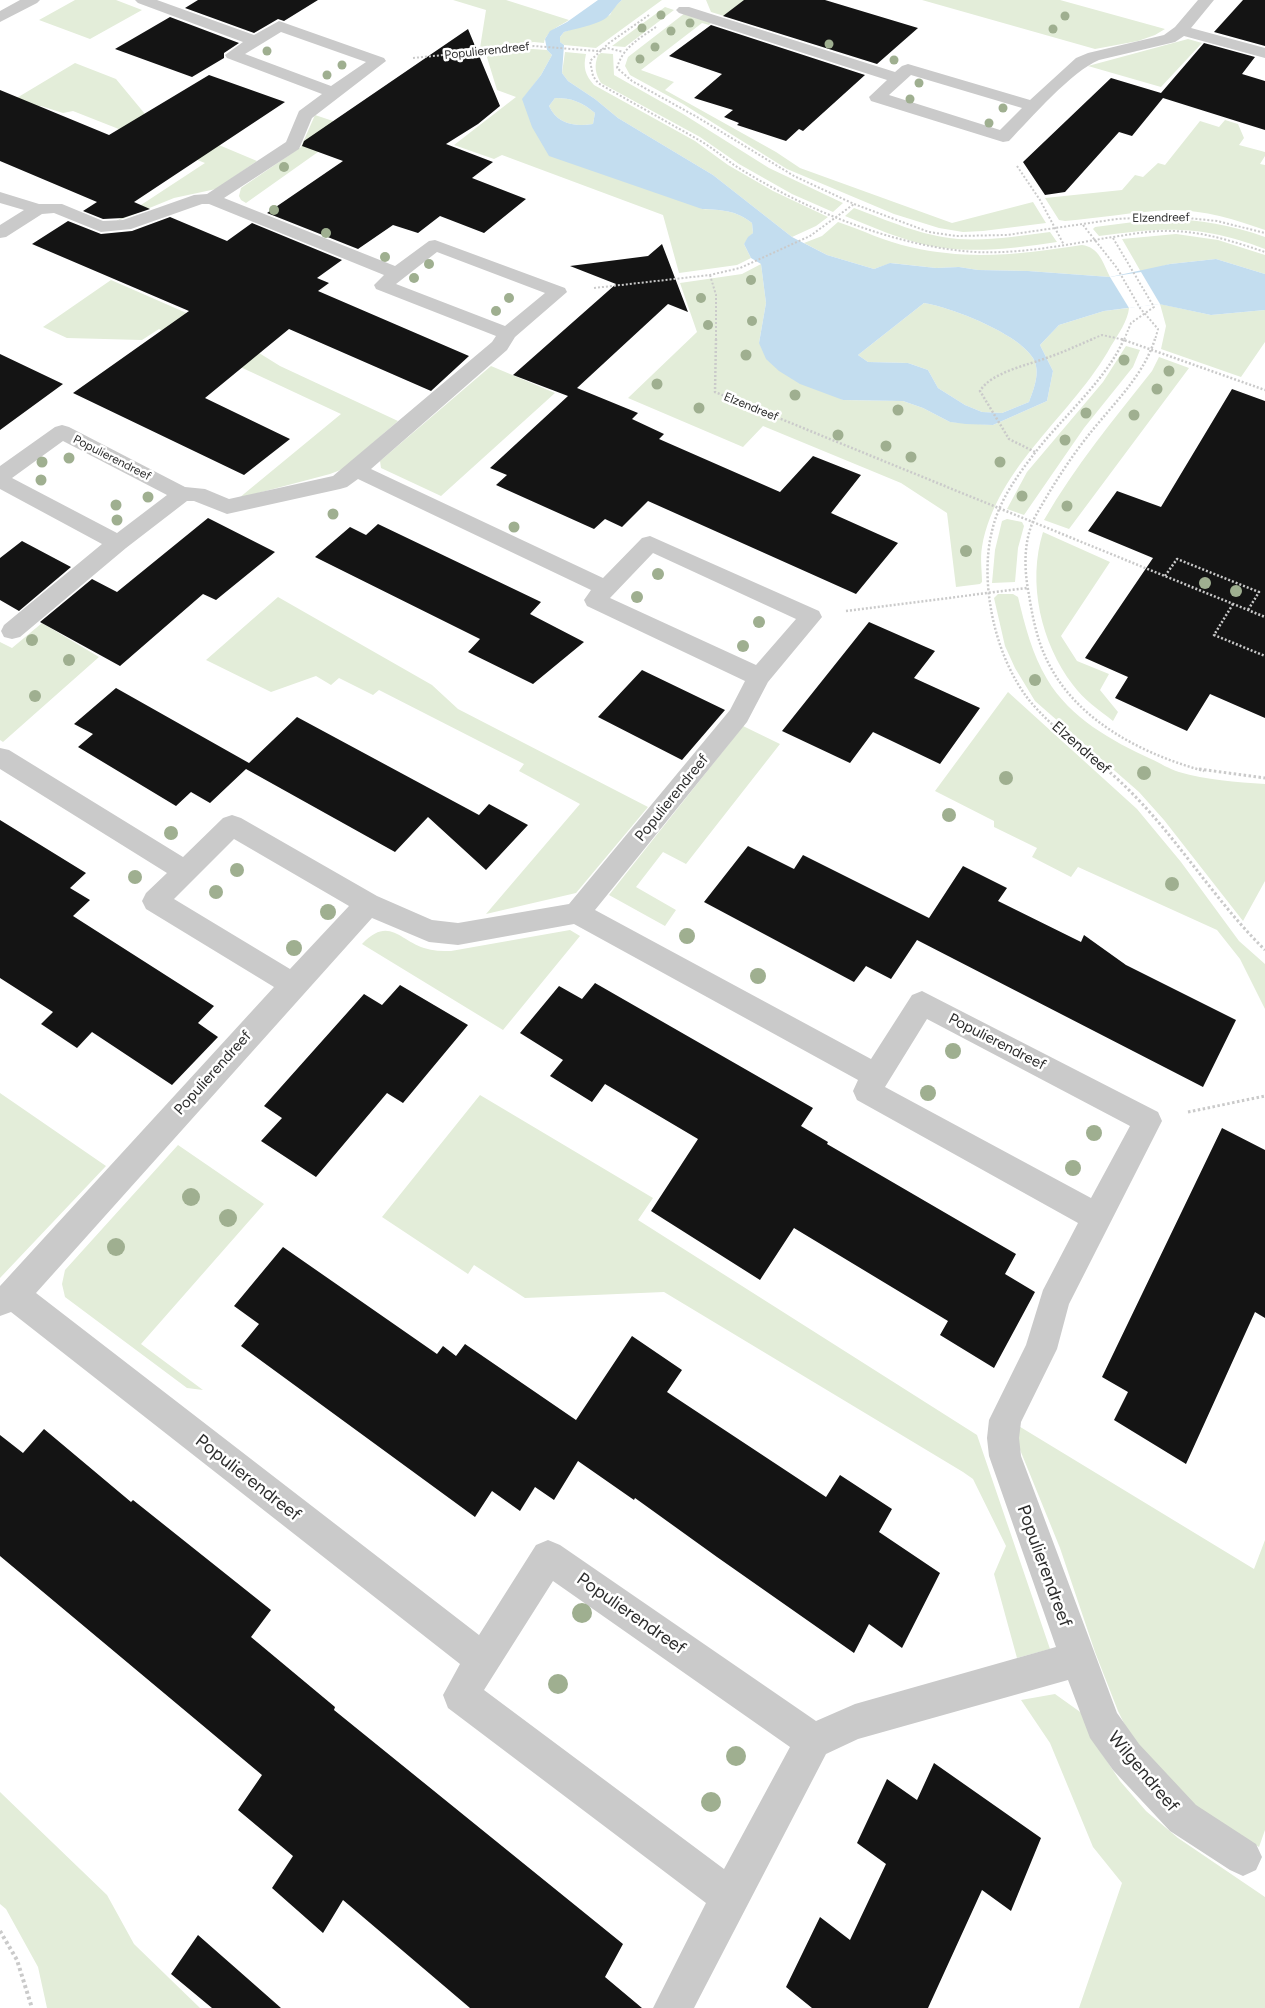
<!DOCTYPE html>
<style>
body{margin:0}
canvas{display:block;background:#fff}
</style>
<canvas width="1265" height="2008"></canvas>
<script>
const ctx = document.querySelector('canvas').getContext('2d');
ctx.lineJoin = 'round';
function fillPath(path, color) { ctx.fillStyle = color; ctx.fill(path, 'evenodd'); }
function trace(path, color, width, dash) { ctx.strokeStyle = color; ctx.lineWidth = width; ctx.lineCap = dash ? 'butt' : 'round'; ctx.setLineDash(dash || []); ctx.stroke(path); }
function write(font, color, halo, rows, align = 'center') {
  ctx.font = font + ' Figtree,sans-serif'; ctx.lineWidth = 5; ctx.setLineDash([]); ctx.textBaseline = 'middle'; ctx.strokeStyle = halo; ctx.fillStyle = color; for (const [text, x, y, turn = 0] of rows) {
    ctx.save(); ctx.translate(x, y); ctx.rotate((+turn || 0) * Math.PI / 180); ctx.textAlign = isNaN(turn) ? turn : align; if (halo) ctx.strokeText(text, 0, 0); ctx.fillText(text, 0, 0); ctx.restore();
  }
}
const green = new Path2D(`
 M75,0h41l26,10 -52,29 -51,-19z
 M453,0h53l63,20c-9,6 -23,11 -25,23l-10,-1 -54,6 6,-38z
 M622,0h40l-66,48 -32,-3 -4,-3v-5l4,-5 46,-17 4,-8z
 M706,0h91l-13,34 -73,-22z
 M922,0h138l105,29 -10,6 -17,6 -43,8z
 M665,7l9,3 -49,37 -13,-1z
 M685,13l26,10 -2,2 -7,-2 -61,47 33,12 -9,8 111,62 24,16 152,55 81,-21 13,21 -63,8 -20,1 -24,-4 -45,-14 -107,-45 -104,-65 -53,-29 -5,-9 3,-9z
 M1188,39l14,4 -41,44 -73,-21z
 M532,49l15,1 5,5 -11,20 -18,24 179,110c19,1 34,1 50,14l1,10 -9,11 7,14 -14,7 -58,8 -16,-58 -161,-60 -8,4 -40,-14 62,-48 -19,-7 -11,-36z
 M565,52l21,2c-3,13 -1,21 8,31l101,56 33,24 45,26 55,26 -12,9 -24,11 -79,-62 -95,-57 -23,-19 -27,-18 -6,-8z
 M601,53l12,1 1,21 69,39 86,54 74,35 -10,9 -41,-18 -53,-30 -39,-27 -99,-54c-6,-10 -7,-17 -3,-28z
 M75,63l41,16 29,35 112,47 -41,28 -42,9 -59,24 90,-59 -132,-52 -10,2 -22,-7h-8l-18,-7z
 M555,98c17,0 27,4 40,15l-2,11c-18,3 -36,0 -44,-18z
 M315,115l27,9 -24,28 -72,51 -5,-3 -2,-4 2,-8 60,-41z
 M1225,120l13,4 6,14 -5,7 26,7v4l-5,8 5,1v65c-31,-11 -64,-21 -97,-20 -34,2 -69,8 -103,11l-6,-1 -14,-22 77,-8 13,-15 8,2 15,-14 7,2 35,-44 19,6z
 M854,208c33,12 67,28 104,31 31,2 62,-3 92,-7l7,10c-42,6 -84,12 -126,4 -30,-6 -58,-19 -86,-30z
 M1165,218c34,2 67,7 100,19v12c-63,-24 -101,-22 -166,-13l-6,-7 2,-2z
 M838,222c24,8 48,20 72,25 61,14 112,7 172,-2 17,2 21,18 28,32l-82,-6 -50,-1 -19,-3 -23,1 -45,-5 -17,6 -47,-14 -23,-12 18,-7z
 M1176,234l42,6 47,15v19l-49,-15 -46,5 -29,8 -19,-33z
 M761,264l5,39 -7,40 84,57 60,1 20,7 27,14 43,3 54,-24 6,-30 -13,-26 19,-20 45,-14 25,-3c-1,12 -11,27 -18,38 -38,69 -114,119 -129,201 -2,11 0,24 0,35l-2,2 -24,3 -9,-74 -46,-30 -138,-57 -20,21 -115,-49 69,-66 -17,-49 62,-9z
 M111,280l103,45 66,41 118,55 -55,48 -13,5 -91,24 102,-84 -182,-85 -17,11 -75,-2 -24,-11z
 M924,303c27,4 95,31 109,55 8,14 1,30 -4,44l-27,11 -20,-1 -17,-7 -27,-17 -10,-18 -20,-7 -40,-1 -10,-7z
 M1160,304l51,11 54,-5v32l-24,35 -80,-28 5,-23z
 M1126,346l14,4 -7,17 -49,61 -60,87 -17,-6 20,-37 76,-90z
 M1159,357l30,11 -120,161 -25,-9c31,-54 70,-101 108,-149z
 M491,366l64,27 -114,103 -60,-28 -1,-7z
 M1007,519l15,3 2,4 -6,22 -3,34 -23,1 3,-33 7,-29z
 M1043,532l67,30 -49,74 16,25 32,13 -9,16 18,22 -5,9c-14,-11 -30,-22 -40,-36 -32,-42 -46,-102 -30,-153z
 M998,594h15l5,3c7,29 14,57 29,82 23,39 65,62 104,80 9,4 18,10 28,13 27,8 57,10 86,12v97l-22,40 -79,-101 -25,-28 -104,-91 -20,-33 -10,-22 -11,-48z
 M278,597l154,88 26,24 190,98 -72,86 -90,21 94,-110 -61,-33 5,-7 -145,-74 -6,5 -34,-17 -8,7 -15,-9 -45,16 -65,-32z
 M42,623l57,34 -96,85 -3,-2v-98l12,6z
 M1008,692l129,117 44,53 58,79 26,23v45l-25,-50 -23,-29 -139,-63 -7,10 -39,-20 5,-9 -43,-21v-6l-59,-30z
 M743,726l37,18 -94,120 -23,-12 -27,35 40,23 -11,16 -56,-31z
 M570,930l10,6 -77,94 -141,-86c27,-28 37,-4 62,4 9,3 18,3 27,3z
 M0,1093l106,73 -106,112z
 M480,1095l173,103 -15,22 339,215 73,214 -33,9 -23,-84 12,-28 -33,-67 -10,-7 -299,-180 -139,6 -51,-33 -6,9 -86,-57z
 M178,1145l86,59 -123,140 62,46 -16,-2 -122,-91 -3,-13 3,-14z
 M1017,1425l237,144 11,-29v290l-6,17 -23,-13 -53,-34 -41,-40 -24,-49 -23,-59 -35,-104 -46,-113z
 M1055,1694l28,20 14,32 23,35 26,30 32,27 87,59v111h-186l43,-125 -29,-36 -43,-104 -29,-43z
 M0,1792l107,103 27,49 66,64h-153l-9,-41 -32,-58 -6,-5z`);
const water = new Path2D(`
 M598,0h24c-8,6 -11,16 -19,20 -9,5 -28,9 -39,12l-4,5v5l4,3 -2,28 6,8 27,18 23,19 95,57 79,62 35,18 47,14 16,-6 46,5 23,-1 19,3 50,1 82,6 60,-13 46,-5 49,15v36l-54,5 -52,-11 -55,7 -45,14 -19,20 13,26 -6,30 -54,24 -27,-1 -16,-2 -27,-14 -20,-7 -60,-1 -43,-16 -21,-13 -13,-12 -7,-16 7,-40 -5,-39 -10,-6 -7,-14 4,-7 5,-4 -1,-10c-16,-13 -31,-13 -50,-14l-153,-53 -17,-29 -10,-28 19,-24 11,-20 -5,-5 -2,-11 5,-8 17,-9zM555,98c17,0 27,4 40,15l-2,11c-18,3 -36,0 -44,-18zM924,303c27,4 95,31 109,55 8,14 1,30 -4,44l-27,11 -20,-1 -17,-7 -27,-17 -10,-18 -20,-7 -40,-1 -10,-7z`);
const pier = new Path2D(`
 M1141,272l19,32 -31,4 -19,-31z`);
const building = new Path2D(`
 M198,0h120l-34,21 -6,-2 -24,14 -69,-25z
 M744,0h81l93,28 -41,36 -154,-48z
 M1243,0h22v46l-51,-14z
 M170,17l69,26 -15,10v5l-32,19 -77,-28z
 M711,25l154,50 -62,56 -4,-2 -13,12 -49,-16 2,-2 -15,-6 9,-7 -39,-12 28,-24 -53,-18z
 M468,29l32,77 -22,18 -32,20 47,18 -21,16 54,21 -42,34 -44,-17 -22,17 -25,-8 -35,24 -91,-36 76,-52 -41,-15 2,-5z
 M1204,43l51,14 -13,17 23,7v49l-102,-32 -31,38 -13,-4 -54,60 -20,3 -22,-33 88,-84 50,15z
 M209,75l76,27 -151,100 16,7 -27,9 -20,1 -20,-8 14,-9 -97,-41v-71l109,45z
 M170,217l57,24 25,-18 90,37 -25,18 12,5 -11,8 151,65 -38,35 -142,-62 -84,69 85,41 -46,36 -171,-82 116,-82 -157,-67 36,-23 33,13 31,-3z
 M662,244l26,68 -20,-8 -91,84 61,25 -6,6 32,15 -5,5 121,53 33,-36 48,19 -30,38 67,30 -42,51 -208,-93 -26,26 -17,-8 -11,10 -98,-44 11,-10 -17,-7 78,-72 -55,-21 103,-91 -46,-18 78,-10z
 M0,354l63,30 -63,46z
 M1232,389l33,12v317l-55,-24 -23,37 -72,-33 13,-21 -43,-19 68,-100 -65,-27 29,-40 44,16z
 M208,518l67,34 -59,48 -13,-6 -83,72 -80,-44 52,-43 25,13z
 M378,524l163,78 -11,12 54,28 -51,42 -65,-32 12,-13 -165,-82 35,-30 16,8z
 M22,541l49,26 -52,44 -19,-11v-42z
 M869,622l66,29 -21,27 66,30 -40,56 -67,-32 -23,31 -68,-32z
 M642,670l83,40 -43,50 -84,-43z
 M116,688l133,75 48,-46 182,98 10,-11 39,21 -42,45 -58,-53 -33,35 -149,-83 -36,34 -19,-11 -15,14 -98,-59 15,-13 -19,-10z
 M0,820l86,53 -16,15 20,12 -17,16 141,90 -16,17 20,14 -46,48 -80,-53 -15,16 -36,-24 12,-12 -53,-34z
 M748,846l46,23 9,-14 126,63 34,-52 44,22 -9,13 83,41 3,-7 42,30 110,55 -33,67 -286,-147 -26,39 -25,-13 -12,16 -150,-80z
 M595,983l218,125 -12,18 27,16 -1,2 189,110 -11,20 30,18 -41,76 -54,-33 8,-14 -154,-93 -34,52 -109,-69 47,-72 -93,-55 -13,18 -42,-26 13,-16 -43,-27 39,-47 23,13z
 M400,985l68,40 -65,78 -16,-10 -71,84 -55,-36 21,-23 -18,-12 100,-112 18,11z
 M1222,1128l43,22v168l-10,-6 -69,152 -72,-44 14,-28 -26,-15z
 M283,1247l154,107 6,-8 13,10 9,-12 111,76 56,-84 50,34 -15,22 159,105 14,-22 52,34 -13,23 61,41 -38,75 -33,-24 -15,29 -137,-96 -82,-59 -1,2 -56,-39 -24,39 -19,-13 -15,24 -28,-20 -17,26 -234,-171 18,-22 -25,-18z
 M44,1429l87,73 2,-2 138,110 -20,27 84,70 -1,3 289,234 -18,33 37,31h-172l-127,-108 -20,33 -51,-45 21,-32 -55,-46 24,-35 -262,-219v-121l23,18z
 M934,1763l107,75 -30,73 -29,-21 -54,118h-116l-26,-21 34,-70 30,23 36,-76 -29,-21 30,-64 30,21z
 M198,1935l41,36 42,37h-69l-41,-34z`);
const pathFar3 = new Path2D(`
 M649,15l-40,28 -19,18 3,15 5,7c33,19 66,37 99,56 13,7 25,17 37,26 66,42 151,78 229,86 45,5 98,-5 143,-13 22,-3 44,-8 67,-7 32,1 62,11 92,21
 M656,27c-16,11 -34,21 -39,41l15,13 65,36 97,59 60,28 75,28 27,4 51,-1 110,-16 51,-3 49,5 48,12
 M413,58l121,-12 63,5 11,-3 15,4
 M1017,166l23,34 24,45
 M1083,225l34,43 23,40 18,21 -3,11
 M1113,238l41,69 -23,16 -7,17
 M710,275l6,20v45
 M594,288l116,-13 30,-7 70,-32 44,-32
 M1090,340l12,-5 23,5`);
const pathFar2 = new Path2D(`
 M716,339l-1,53 550,225
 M1121,339l144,51
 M1155,339c-12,37 -40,63 -64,93 -21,26 -40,56 -56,85 -12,24 -11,53 -6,78 4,25 9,50 22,73 30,55 94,87 153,103
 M1035,452l-26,-13 -29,-48c11,-19 49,-26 69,-34 15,-5 29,-12 44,-18
 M1165,576l12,-17 82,33 -11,18
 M1233,604l-19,31 51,21
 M846,611l181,-23
 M1107,771c-26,-23 -56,-44 -78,-71 -34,-43 -50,-117 -37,-169 6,-27 22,-51 39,-73 28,-38 75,-77 93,-119`);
const pathFar1 = new Path2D(`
 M1106,769c62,52 102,125 159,181
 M1199,769l66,9
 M1188,1112l77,-16`);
const path = new Path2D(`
 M0,1931l17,29 15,48`);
const street = new Path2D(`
 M20,0h20l-3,3 -37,19v-11z
 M135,0h22l97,35 25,-14 105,37 2,3 -74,57 -13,31 -75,49 171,68 34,-25 6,-1 130,48 2,4 -52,45 -8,13 -136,119 232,109 39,-40 8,-2 169,75 3,6 -54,65 -21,40 -152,188 276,149 41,-64 10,-4 236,121 4,9 -93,183 -12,45 -36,73 -2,16 2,18 96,257 22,31 57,61 60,39 6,13 -6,13 -13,6 -13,-6 -60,-39 -57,-61 -23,-32 -22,-58 -210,59 -32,15 -132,254h-41l53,-105 -258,-195 -5,-13 17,-31 -449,-352 -11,4v-30l274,-299 -128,-78 -4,-8 4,-8 21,-20 -167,-104v-21l9,2 174,107 40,-39 9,-3 9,3 136,78 55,24 26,3 111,-19 161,-194 15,-29 -158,-75 -3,-6 7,-10 -233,-111 -11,8 -7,2 -113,25 -33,-13h-7l-61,47 -106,89 -8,2 -8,-2 -3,-6 3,-6 98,-81 -102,-55v-23l55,-39 7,-2 7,2 116,60 20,2 24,10 104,-23 159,-134 4,-6 -120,-47 -2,-4 10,-10 -175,-71h-7l-71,25 -30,3 -47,-19 -12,1 -36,23 -6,1v-13l24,-15 -24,-7v-11l39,12h23l41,17 20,-1 71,-25 13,-1 79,-52 13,-31 23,-17 -95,-36 -2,-3 18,-13 -105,-39zM281,32l85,30 -35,24 -86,-32zM437,252l108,41 -40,33 -109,-42zM63,441l104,54 -50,38 -105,-55zM653,553l143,66 -40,46 -146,-67zM234,839l115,67 -59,63 -116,-70zM372,918l57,24 29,3 116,-21 284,156 -5,11 4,9 221,123 -35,67 -17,55 -37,75 -2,18 2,18 67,191 -201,57 -39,17 -256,-176 -12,-5 -12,5 -57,90 -443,-342zM927,1019l203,107 -39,72 -206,-111zM553,1581l237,166 -66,122 -240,-179z
 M1198,0h16l-23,28 74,20v10l-81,-22 -9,6 -76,18c-27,11 -68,58 -90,81l-6,1 -132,-41 -2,-4 18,-17 -208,-67 -3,-3 3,-3h10l206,65 7,-6 6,-2 122,36 46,-42 12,-5 76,-18 11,-8zM911,75l111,33 -22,22 -111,-35z`);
const trees = [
 [661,15,4.5],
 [1065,16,4.5],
 [690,23,4.5],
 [642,28,4.5],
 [1053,29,4.5],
 [671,31,4.5],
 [829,44,4.5],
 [655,47,4.5],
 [267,51,4.5],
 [640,59,4.5],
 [894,60,4.5],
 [342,65,4.5],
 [327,75,4.5],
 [919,83,4.5],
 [910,99,4.5],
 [1003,108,4.5],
 [989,123,4.5],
 [284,167,5],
 [274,210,5],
 [326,233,5],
 [385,257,5],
 [429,264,5],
 [414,278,5],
 [751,280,5],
 [509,298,5],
 [701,298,5],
 [496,311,5],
 [752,321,5],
 [708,325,5],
 [746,355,5.5],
 [1124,360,5.5],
 [1169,371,5.5],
 [657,384,5.5],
 [1157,389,5.5],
 [795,395,5.5],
 [699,408,5.5],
 [898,410,5.5],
 [1086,413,5.5],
 [1134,415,5.5],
 [838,435,5.5],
 [1065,440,5.5],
 [886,446,5.5],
 [911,457,5.5],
 [69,458,5.5],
 [42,462,5.5],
 [1000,462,5.5],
 [41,480,5.5],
 [1022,496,5.5],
 [148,497,5.5],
 [116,505,5.5],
 [1067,506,5.5],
 [333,514,5.5],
 [117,520,5.5],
 [514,527,5.5],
 [966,551,6],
 [658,574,6],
 [1205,583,6],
 [1236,591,6],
 [637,597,6],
 [759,622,6],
 [32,640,6],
 [743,646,6],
 [69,660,6],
 [1035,680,6],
 [35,696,6],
 [1144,773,7],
 [1006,778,7],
 [949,815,7],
 [171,833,7],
 [237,870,7],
 [135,877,7],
 [1172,884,7],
 [216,892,7],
 [328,912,8],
 [687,936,8],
 [294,948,8],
 [758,976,8],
 [953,1051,8],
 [928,1093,8],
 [1094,1133,8],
 [1073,1168,8],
 [191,1197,9],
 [228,1218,9],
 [116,1247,9],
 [582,1613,10],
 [558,1684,10],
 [736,1756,10],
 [711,1802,10]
];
const farStreetnames = [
 ["Populierendreef",487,51,-6],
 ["Elzendreef",1161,218,-1],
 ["Elzendreef",751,407,22],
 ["Populierendreef",112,458,27]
];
const streetNames = [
 ["Elzendreef",1081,748,41],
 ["Populierendreef",672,798,-51],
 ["Populierendreef",997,1042,27],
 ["Populierendreef",213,1073,-48]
];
const nearStreetnames = [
 ["Populierendreef",248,1478,38],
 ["Populierendreef",1044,1566,70],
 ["Populierendreef",631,1614,35],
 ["Wilgendreef",1143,1772,50]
];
fillPath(green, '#e3edd9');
fillPath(water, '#c3ddef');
fillPath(pier, '#fff');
fillPath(building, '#141414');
trace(pathFar3, '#cacaca', 2, [2, 2]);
trace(pathFar2, '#cacaca', 2.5, [2, 2]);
trace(pathFar1, '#cacaca', 3, [2.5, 2.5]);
trace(path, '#cacaca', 4, [3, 3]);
fillPath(street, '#cacaca');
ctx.fillStyle = '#9faf90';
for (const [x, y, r] of trees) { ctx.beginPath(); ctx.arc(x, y, r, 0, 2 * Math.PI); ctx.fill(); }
write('12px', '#2d2d2d', '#fff', farStreetnames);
write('15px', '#2d2d2d', '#fff', streetNames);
write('18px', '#2d2d2d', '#fff', nearStreetnames);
</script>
